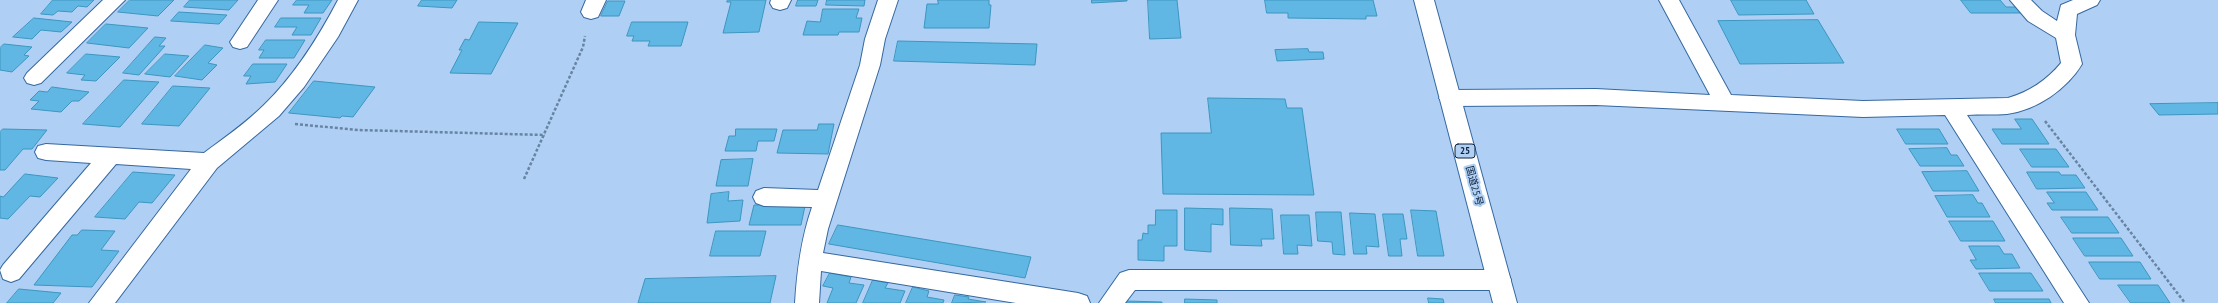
<!DOCTYPE html>
<meta charset="utf-8">
<style>
body{margin:0}
canvas{display:block;background:#afcff4}
</style>
<canvas width="2218" height="303"></canvas>
<script>
const ctx = document.querySelector('canvas').getContext('2d');
ctx.lineJoin = 'round';
function fillPath(path, color) { ctx.fillStyle = color; ctx.fill(path, 'evenodd'); }
function trace(path, color, width, dash) { ctx.strokeStyle = color; ctx.lineWidth = width; ctx.lineCap = dash ? 'butt' : 'round'; ctx.setLineDash(dash || []); ctx.stroke(path); }
function write(font, color, halo, rows, align = 'center') {
  ctx.font = font + ' "PT Sans","Noto Sans JP",sans-serif'; ctx.lineWidth = 4; ctx.setLineDash([]); ctx.textBaseline = 'middle'; ctx.strokeStyle = halo; ctx.fillStyle = color; for (const [text, x, y, turn = 0] of rows) {
    ctx.save(); ctx.translate(x, y); ctx.rotate((+turn || 0) * Math.PI / 180); ctx.textAlign = isNaN(turn) ? turn : align; if (halo) ctx.strokeText(text, 0, 0); ctx.fillText(text, 0, 0); ctx.restore();
  }
}
const building = new Path2D(`
 M53,0h41l-7,7 -9,-1 -6,6 -14,-1 -5,4 -12,-1z
 M130,0h44l-16,16 -40,-4z
 M190,0h48l-9,10 -45,-3z
 M297,0h35l-9,13h-19l5,-8h-16z
 M422,0h35l-5,8 -34,-2z
 M728,0h38l-7,32 -36,1 8,-31h-4z
 M798,0h20l-2,6h-20z
 M827,0h38l-1,6 -38,-1z
 M938,0h51v5h2l-2,23h-65l3,-24h11z
 M1092,0h35v1l-35,2z
 M1148,0h29l4,38 -31,1z
 M1265,0h108l4,16h-11v3l-78,-1v-5h-21z
 M1731,0h75l8,14 -75,1z
 M1961,0h39l6,7h11l4,6h-50z
 M608,1h17l-6,15h-18z
 M823,9h36l-3,9h6l-3,14h-20l-1,3h-35l4,-14 13,1z
 M179,12l48,3 -8,9 -48,-3z
 M34,18l38,4 -11,10 -20,-2 -9,9 -19,-2z
 M281,18h40l-10,17h-19l5,-8h-22z
 M1818,20l26,43 -104,1 -22,-43z
 M479,22l39,1 -27,51 -41,-1 12,-23h-3l6,-11 4,1z
 M632,22h56l-7,24h-33l2,-5h-18l2,-5h-7z
 M106,24l42,4 -19,20 -42,-5z
 M155,37l11,1 -7,8h6l-26,29 -16,-2z
 M266,40h39l-11,18h-35l5,-8h-5z
 M898,41l139,3 -2,21 -141,-4z
 M4,44l28,3 -8,8 5,1 -17,16 -12,-2v-22z
 M205,45l18,3 -15,15 9,2 -15,15 -27,-4z
 M1308,49l1,3h14l1,7 -47,2 -2,-11z
 M86,54l34,3 -24,24 -15,-1 4,-5 -18,-2z
 M165,54l24,2 -19,21 -25,-3z
 M253,64h34l-12,18 -29,2 5,-8h-7z
 M124,80l35,2 -39,45 -37,-3z
 M314,81l61,6 -22,30 -11,-1 -2,2 -51,-5z
 M173,86l37,2 -31,38 -37,-2z
 M52,87l37,5 -10,9h-7l-11,11 -30,-3 8,-8 -9,-1 9,-9 8,1z
 M1208,98l77,1 2,9h15l12,87 -151,-1 -2,-61h50z
 M2218,103v11l-59,1 -9,-11z
 M2015,119h17l17,25h-47l-10,-15h29z
 M819,124h15l-6,30 -51,-1 6,-23h34z
 M3,129l44,1 -15,19h-9l-18,21h-5v-38z
 M736,129h41l-3,12h-16l-2,10h-31l4,-15h6z
 M1897,129h42l9,15h-42z
 M1947,148l4,7h6l7,11h-44l-11,-17z
 M2020,149h36l13,18h-37z
 M753,159l-5,27h-32l5,-26z
 M1967,171l12,20h-46l-11,-19z
 M133,172l42,3 -23,28 -13,-1 -14,17 -30,-2z
 M2027,172h32l2,3h15l9,13 -48,1z
 M25,174l33,4 -18,19 -10,-1 -22,23 -8,-1v-22l3,1z
 M729,192l-1,9 15,-1 -3,21 -33,2 4,-29z
 M2047,192h39l12,18h-46l-5,-7h7z
 M1973,195l5,8h4l8,14h-43l-12,-21z
 M760,201l45,5 -4,19h-52l5,-20h5z
 M1185,208l38,1v16l-12,-1v28l-26,-2z
 M1230,208l42,1 2,30h-13l1,7 -31,-1z
 M1156,210h21v36h-13v15l-26,-1v-20h4l1,-7 5,1v-9h7z
 M1411,210l25,1 8,45h-26z
 M1316,212h25l4,43 -12,-1 -1,-12 -14,-1z
 M1350,213l25,1 4,33 -13,-1 1,8h-13z
 M1383,214h20l4,25h-7l2,17h-13z
 M1281,215h28l3,31 -15,-1 1,9h-14z
 M2061,217h47l11,16h-47z
 M1949,221h44l12,20h-44z
 M838,225l193,32 -6,21 -196,-34z
 M82,230l33,1 -14,19 18,1 -27,36 -58,-2 38,-50h5z
 M716,231h50l-6,25h-50z
 M2073,238h48l12,18h-48z
 M1969,246h30l5,8h8l8,14 -44,1 -6,-9h6z
 M2089,262h51l11,17h-51z
 M830,273l21,4 -2,6 15,2 -8,18h-29l6,-15 -10,-2z
 M1979,273h52l12,18h-53z
 M776,276l-6,27h-132l7,-24z
 M873,280l15,3 -3,5 20,3 -5,12h-37z
 M2118,285h40l12,18h-39z
 M913,287l16,4 -2,6 17,3 -1,3h-37z
 M19,289l42,4 -8,10h-46z
 M955,295l14,2 -1,2 18,3 -34,1z
 M1428,298l15,1 1,4h-15z
 M1185,299l32,1v3h-32z
 M1994,299h55l2,4h-55z
 M1126,301l36,1v1h-36z`);
const path = new Path2D(`
 M2045,121l140,182
 M295,124l63,6 187,5
 M524,179l59,-132 2,-11`);
const minor = new Path2D(`
 M103,0h22l-84,83 -7,2 -7,-2 -3,-5 3,-5z
 M258,0h20l-31,47 -7,2 -7,-2 -3,-5z
 M338,0h20l-20,37 -34,50 -25,29 -62,52 -102,135h-26l102,-134 -75,-5 -97,115 -8,3 -8,-3 -3,-9 3,-5 88,-102 -45,-3 -8,-2 -3,-6 3,-6 8,-2 158,9c20,-15 42,-30 60,-48 31,-30 54,-67 74,-105z
 M586,0h20l-8,17 -7,2 -7,-2 -3,-5z
 M771,0h20l-4,8 -7,2 -7,-2 -3,-5z
 M878,0h20l-13,39 -5,26 -52,164 -5,24 255,40 9,3 3,7h-74l-195,-32 -2,32h-24c2,-33 6,-64 17,-96l-48,-1 -8,-3 -3,-6 3,-6 8,-3 54,2 42,-125 5,-26z
 M1659,0h20l52,95 132,6 145,-3c21,-6 39,-18 53,-35l-5,-25 -28,-17 -18,-21h21l11,11 15,10 4,-16 12,-5h27l-3,5 -20,9 -2,21 7,29c-15,25 -45,46 -75,50 -13,1 -27,0 -40,1l122,188h-25l-119,-188 -82,2 -267,-12 -146,1 -7,-3 -4,-5 4,-5 7,-3 146,-1 114,6z
 M1129,270h370l9,3 3,7 -3,7 -9,3h-364l-10,13h-26l21,-30z`);
const trunk = new Path2D(`
 M1414,0h20l83,303h-24z`);
const shields = [
 [1465,151,20]
];
const shieldNames = [
 ["25",1465,151]
];
const streetNames = [
 ["国道25号",1474,186,75]
];
fillPath(building, '#60b7e3');
trace(building, '#3d96c0', 1);
trace(minor, '#3568a0', 2);
trace(trunk, '#3568a0', 2);
trace(path, '#6884a3', 2.5, [3, 2]);
fillPath(minor, '#fff');
fillPath(trunk, '#fff');
for (const [x, y, w] of shields) { const box = new Path2D(); box.roundRect(x - w / 2, y - 7, w, 14, 3); ctx.fillStyle = '#afcff4'; ctx.fill(box); trace(box, '#0d223a', 1); }
write('bold 9px', '#0d223a', null, shieldNames);
write('10px', '#0d223a', '#afcff4', streetNames);
</script>
